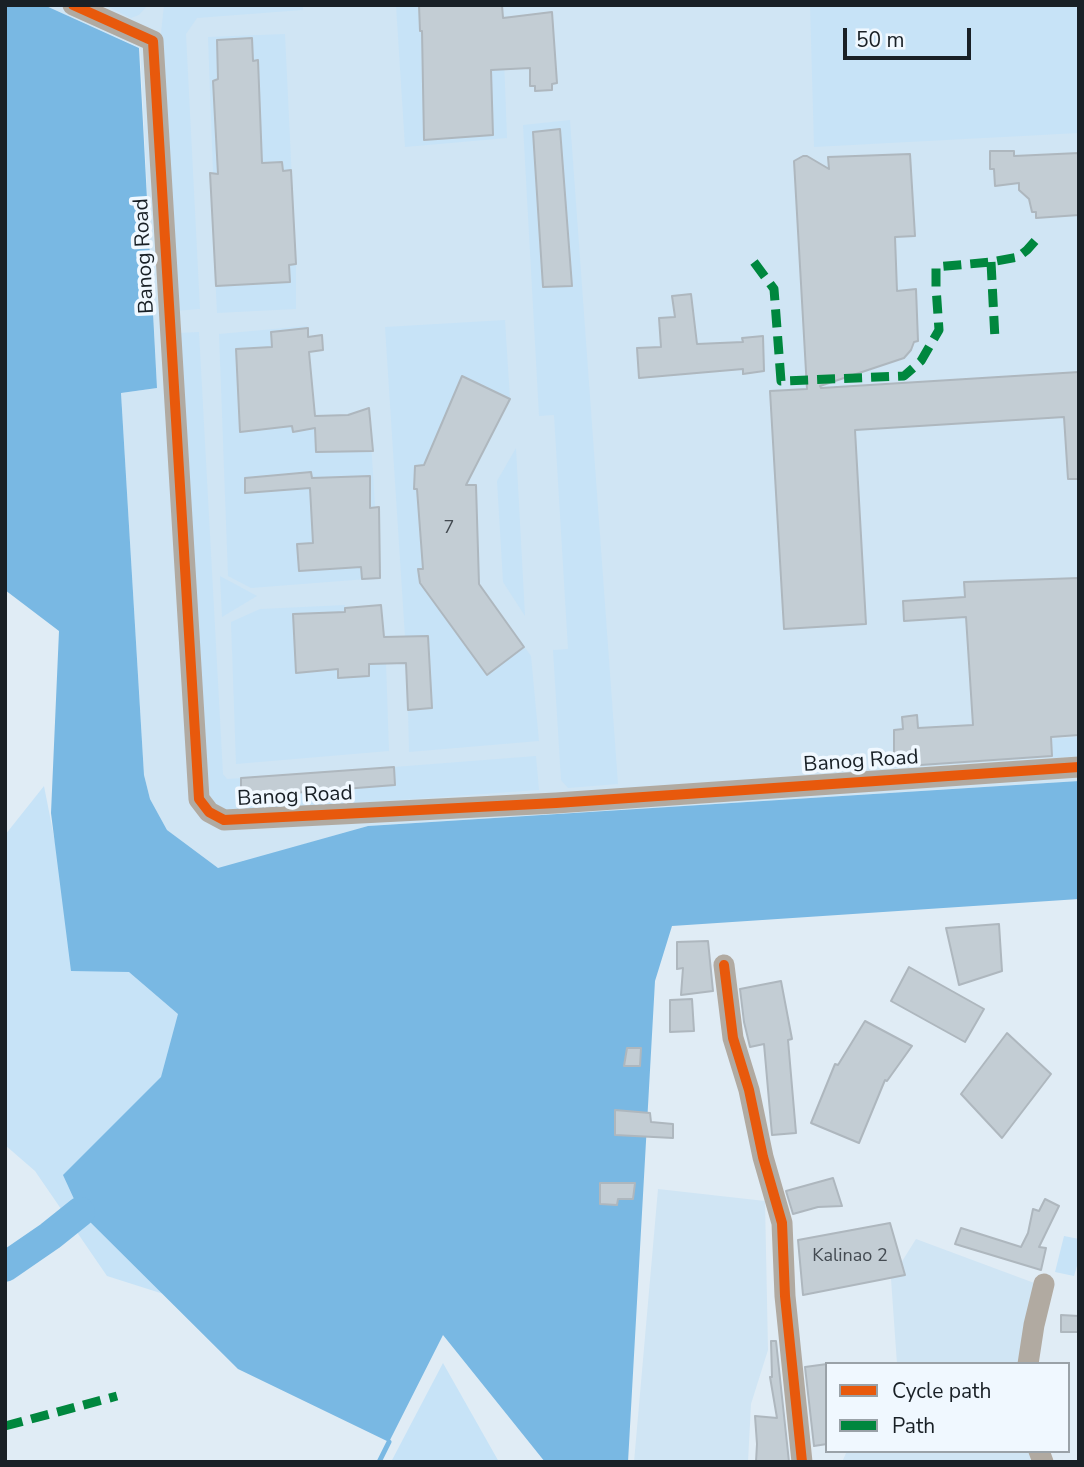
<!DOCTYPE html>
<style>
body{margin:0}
#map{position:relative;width:1084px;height:1467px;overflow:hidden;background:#e0ecf5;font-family:"Nunito Sans",sans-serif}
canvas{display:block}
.frame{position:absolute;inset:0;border:7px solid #192026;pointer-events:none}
.legend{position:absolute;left:825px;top:1362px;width:245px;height:91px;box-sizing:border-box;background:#f0f8ff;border:2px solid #9aa2a8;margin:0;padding:9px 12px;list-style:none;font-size:21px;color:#192026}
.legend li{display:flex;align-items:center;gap:14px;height:35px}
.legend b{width:35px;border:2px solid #9aa2a8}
.scale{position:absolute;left:843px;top:28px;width:128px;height:32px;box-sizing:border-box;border:4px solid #192026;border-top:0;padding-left:9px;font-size:21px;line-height:24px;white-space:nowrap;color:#192026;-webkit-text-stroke:5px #f0f8ff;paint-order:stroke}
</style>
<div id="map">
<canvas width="1084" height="1467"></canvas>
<div class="frame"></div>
<ul class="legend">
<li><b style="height:9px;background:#e8590c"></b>Cycle path</li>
<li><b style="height:9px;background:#00873e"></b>Path</li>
</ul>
<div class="scale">50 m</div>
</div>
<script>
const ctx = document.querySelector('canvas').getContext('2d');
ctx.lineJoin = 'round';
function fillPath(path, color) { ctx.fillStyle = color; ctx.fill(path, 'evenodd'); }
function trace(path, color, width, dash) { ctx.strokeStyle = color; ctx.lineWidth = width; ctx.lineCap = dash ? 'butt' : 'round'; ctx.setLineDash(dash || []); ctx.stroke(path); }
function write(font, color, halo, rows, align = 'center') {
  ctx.font = font + ' "Nunito Sans",sans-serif'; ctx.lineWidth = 7; ctx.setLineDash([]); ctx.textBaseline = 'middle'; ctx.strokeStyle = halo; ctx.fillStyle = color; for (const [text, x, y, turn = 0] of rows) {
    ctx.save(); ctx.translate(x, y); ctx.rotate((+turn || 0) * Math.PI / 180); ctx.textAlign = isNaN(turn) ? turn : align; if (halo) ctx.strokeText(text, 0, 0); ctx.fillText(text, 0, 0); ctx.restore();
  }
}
const built = new Path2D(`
 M44,5h1035v776l-711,45 -150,43 -30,-22 -21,-17 -17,-31 -6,-24 -23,-382 36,-5 -17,-340z
 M658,1189l107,12 3,149 -17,54 -3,58h-114z
 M916,1239l121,45 -19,80h-121l-6,-85z
 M847,1451h182l2,11h-189z`);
const green = new Path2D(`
 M104,5h42v2l-7,8 -8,3z
 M164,5h139v5l-106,8 -11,16 14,275 -25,2 -14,-278z
 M396,5h106l5,133 -102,9z
 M810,5h269v128l-265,14z
 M285,34l11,230v45l-79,4 -7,-140h3l-5,-136z
 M570,120l48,664 -50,4 -7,-8 -8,-130 15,-1 -14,-234 -15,1 -16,-291z
 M505,320l5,79 -44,86 5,88 60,83 8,85 -130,11 -1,-42 24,-2 -4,-71h-23l-20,-310z
 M307,326l8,90 33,-1 21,-7 6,99h4l1,71 -129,10 -23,-12 -9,-242z
 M199,332l24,442 4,5 14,-1 1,19 152,-12v-18l142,-11 3,34 -310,22 -17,-11 -5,-12 -30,-456z
 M516,448l9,168 -22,-34 -6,-101z
 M220,576l37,20 -35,21z
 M345,605v7l-51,2 2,59 32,-3 10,-3v11l31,-14 17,-1 3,88 -153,13 -5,-142 29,-13z
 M1079,737v19l-26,2 -1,-19z
 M44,786l32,163 102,36 39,326 -110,-35 -72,-105 -30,-26v-310z
 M1064,1236l15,3v20l-5,17 -19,-4z
 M443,1363l56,99h-108z`);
const water = new Path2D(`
 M5,5h39l95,43 18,340 -36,5 23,382 6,24 17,31 51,38 150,-42 711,-45v118l-407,27 -17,55 -27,481h-83l-102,-127 -54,107 -151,-73 -158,-157 -17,-37 98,-98 17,-63 -49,-42 -58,-1 -20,-158 8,-182 -54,-41z`);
const stream = new Path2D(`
 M379,1462l10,-20`);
const river = new Path2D(`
 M5,1267l45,-31 30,-24`);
const building = new Path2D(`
 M419,5h83l1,13 49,-6 5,71 -5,1v6l-17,1v-5h-5v-18l-39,2 2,65 -69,5 -2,-109h-2z
 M252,38l1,23 5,-1 4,103 20,-1 1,9 8,-1 5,94 -7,1 1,17 -74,4 -6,-113 8,1 -5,-93 5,-2 -1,-39z
 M560,129l12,157 -29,1 -10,-155z
 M990,151h24v5l65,-3v62l-43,3v-6h-4l-3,-13 -10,-9v-7l-24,3 -1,-17h-4z
 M910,154l5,82 -20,1 2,54 19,-2 2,52 -4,1 -3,8 -7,8 -84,28 1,2 258,-16v107h-11l-4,-62 -209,13 11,194 -82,5 -14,-238 37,-2 -13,-228 9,-5h4l22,13 -1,-12z
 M691,294l6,50 46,-2 -1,-4 21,-2 1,35 -21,3v-5l-104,9 -2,-30 24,-1 -2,-29 16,-1 -3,-21z
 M308,328v9l14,-2 1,15 -14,2 6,64 33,-1 21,-7 4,43 -57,1 -1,-24 -22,4 -1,-6 -52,6 -4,-83 36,-2 -1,-15z
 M462,376l48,23 -44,86h10l3,99 45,63 -37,28 -67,-92 -2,-14h5l-6,-80h-3l1,-23 9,-1z
 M311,472l1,6 58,-2v32l9,-1 1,71 -18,1 -1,-12 -62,4 -2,-27 16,-1 -3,-55 -65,5v-15z
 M1079,578v157l-28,2 1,19 -146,10v-5l-12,1v-32l9,-1 -1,-12 15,-2 1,13 55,-3 -7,-108 -62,4 -1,-20 62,-4 -1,-15z
 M381,605l3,32 44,-1 4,72 -24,2 -2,-47 -37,1v12l-31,2v-9l-42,4 -3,-59 52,-2v-4z
 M394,767l1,18 -154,12v-19z
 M999,924l3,47 -43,14 -13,-57z
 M708,941l5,50 -32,4 2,-27 -6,1v-27z
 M909,967l75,42 -19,33 -74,-41z
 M781,981l11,58 -4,1 8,93 -24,2 -8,-91 -14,3 -6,-25 -4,-33z
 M692,999l2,32 -24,1v-32z
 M865,1021l47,25 -25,35 -2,-1 -26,63 -48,-20 24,-59 3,1z
 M1007,1033l44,41 -49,64 -41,-44z
 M627,1048h14l-1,18h-16z
 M615,1110l35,3 1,9 22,2v14l-58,-3z
 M833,1178l9,28 -24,1 -25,7 -7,-23z
 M600,1183h35l-2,16h-15l-1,6 -17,-1z
 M1045,1199l14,7 -20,41 7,1 -5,22 -86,-26 6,-16 60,19 7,-14 5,-24 6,2z
 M890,1223l15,52 -102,20 -5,-55z
 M1061,1315l18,1v16h-18z
 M771,1341h5l13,121h-33l1,-18 -2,-28 22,2 -7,-41h2z
 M827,1364v80l-13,2 -9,-79z`);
const minor = new Path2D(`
 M73,5l80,36 46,758 10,13 15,8 332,-17 523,-36
 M724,965l9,73 16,52 14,67 19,66 3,73 17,166
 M1028,1364l6,-39 10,-41
 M1039,1451l4,11`);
const quiet = new Path2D(`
 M754,262l20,27 7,92 123,-5 17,-15 18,-31 -3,-43v-20l55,-5 27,-5 9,-7 8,-9
 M991,262l4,77
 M5,1426l112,-30`);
const cycleway = new Path2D(`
 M73,5l80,36 46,758 10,13 15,8 332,-17 523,-36
 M724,965l9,73 16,52 14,67 19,66 3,73 17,166`);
const numberNames = [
 ["7",449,529],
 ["Kalinao 2",850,1257]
];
const streetNames = [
 ["Banog Road",145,256,-93],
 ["Banog Road",861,762,-4],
 ["Banog Road",295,797,-3]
];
fillPath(built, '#d0e5f4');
fillPath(green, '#c7e3f7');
fillPath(water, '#79b8e3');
trace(stream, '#79b8e3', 5);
trace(river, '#79b8e3', 30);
fillPath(building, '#c3cdd4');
trace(building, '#aeb7be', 2);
trace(minor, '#b1aaa1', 21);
trace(quiet, '#00873e', 9, [18, 9]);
trace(cycleway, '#e8590c', 10);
write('18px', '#444b52', null, numberNames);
write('21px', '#192026', '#f0f8ff', streetNames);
</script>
